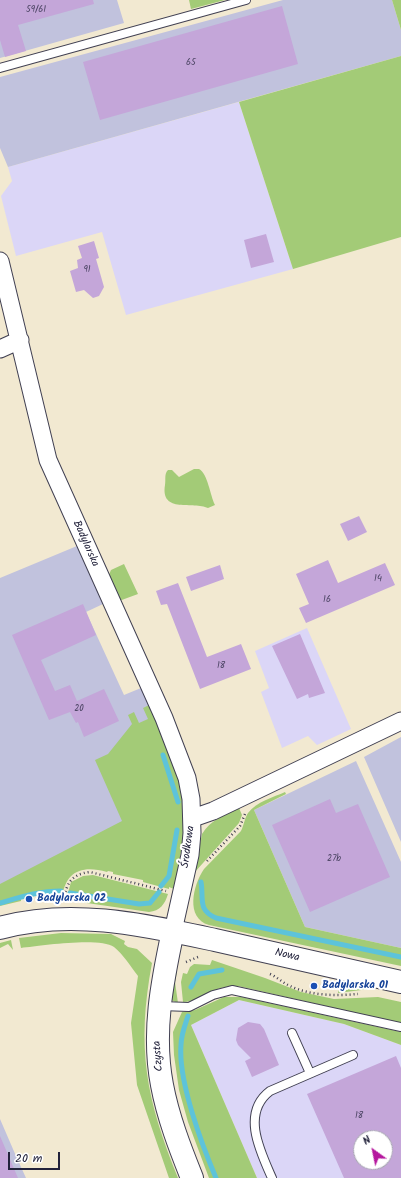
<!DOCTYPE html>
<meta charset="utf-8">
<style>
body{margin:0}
#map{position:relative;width:401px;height:1178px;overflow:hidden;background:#f2e9d1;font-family:Kalam,sans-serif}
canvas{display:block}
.north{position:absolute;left:353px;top:1130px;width:40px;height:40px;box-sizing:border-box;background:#fff;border:1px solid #a7a7b1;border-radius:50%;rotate:327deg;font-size:11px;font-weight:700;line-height:16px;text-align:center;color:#22223b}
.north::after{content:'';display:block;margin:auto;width:14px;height:18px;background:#b5179e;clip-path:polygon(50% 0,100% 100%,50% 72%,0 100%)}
.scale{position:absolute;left:8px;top:1152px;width:52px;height:18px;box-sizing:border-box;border:2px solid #22223b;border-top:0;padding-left:5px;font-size:12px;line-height:14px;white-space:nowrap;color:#22223b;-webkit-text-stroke:3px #fff;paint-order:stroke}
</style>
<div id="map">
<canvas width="401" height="1178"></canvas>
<div class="north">N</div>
<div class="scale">20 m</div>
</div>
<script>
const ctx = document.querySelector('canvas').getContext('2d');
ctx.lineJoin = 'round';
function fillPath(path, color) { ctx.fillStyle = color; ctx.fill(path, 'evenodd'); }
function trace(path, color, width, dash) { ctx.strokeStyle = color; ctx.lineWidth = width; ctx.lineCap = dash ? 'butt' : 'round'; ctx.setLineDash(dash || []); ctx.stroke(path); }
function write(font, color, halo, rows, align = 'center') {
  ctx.font = font + ' Kalam,sans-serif'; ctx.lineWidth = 4; ctx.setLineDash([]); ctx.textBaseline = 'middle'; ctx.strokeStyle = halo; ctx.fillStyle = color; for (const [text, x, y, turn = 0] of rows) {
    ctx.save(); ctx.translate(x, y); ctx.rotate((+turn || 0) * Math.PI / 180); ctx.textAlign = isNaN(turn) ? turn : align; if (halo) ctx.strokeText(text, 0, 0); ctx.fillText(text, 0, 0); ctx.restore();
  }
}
const built = new Path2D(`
 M239,102l54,167 -167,46 -24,-83 -86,24 -15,-60 11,-15 -4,-14z
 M307,628l44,101 -34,16 -9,-9 -26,12 -21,-56 8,-4 -14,-37z
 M239,1000l105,24 57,21v133h-144l-66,-153zM361,1138h24v24h-24z`);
const industrial = new Path2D(`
 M0,0h117l7,23 -124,35z
 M283,0h109l9,30v26l-393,111 -8,-19v-71z
 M77,546l26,58 -17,8 38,83 17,-7 26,54 6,55 -173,96v-315z
 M401,737v105l-37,-85z
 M356,761l45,101v86l-96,-21 -51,-117z
 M0,1119l16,37 10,22h-26z`);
const green = new Path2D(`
 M189,0h36l-34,9z
 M392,0h9v30z
 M401,56v181l-108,32 -54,-167z
 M194,469h5c9,5 11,26 16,36l-7,3c-14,-7 -48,6 -43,-23 1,-6 -1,-11 3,-15h4l7,7z
 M124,564l14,30 -19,7 -11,-24 3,-7z
 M149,705c16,34 34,72 35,111 0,24 -5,48 -10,73l-5,-2v2l-26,-7v-2l-30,-6v-2l-5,-1 -1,1c-25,-7 -42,-1 -45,27h-24l-1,-5 -16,3v4l-21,5v-22l122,-63 -27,-61 13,-6 24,-30 -4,-9 6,-3 5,11 9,-4 -5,-11z
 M285,792l1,2 -32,16 51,117 96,21v18l-192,-41c-24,-7 -16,-40 -5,-56l37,-38c3,-6 4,-14 7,-18 8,-11 26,-16 37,-21z
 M239,808l3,7 -3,8 -45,50 8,-39c8,-14 23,-19 37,-26z
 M93,875l75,19c-3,10 -8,17 -19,18l-83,-12 5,-18 12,-6z
 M61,933l50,1 14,7 -1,3 4,3 9,2 15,14c-16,85 -6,136 26,215h-9l-32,-93 -6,-62 7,-47c-7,-9 -15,-22 -24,-29 -15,-10 -74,-1 -93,1l-2,-10z
 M11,940l2,10 -5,-6 -8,4v-5z
 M212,960l53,18 36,14 33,7 44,-2 23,5v21l-163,-37c-27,-1 -34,15 -55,16l-2,-20 2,-9 4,1 3,-7 4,-3 16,1z
 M173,970l4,2 -2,10 3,21 -7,-3z
 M339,986l38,2 -39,5z
 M224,997h17l160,35v13l-57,-21 -105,-24 -48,25 66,153h-48l-21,-56 -9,-32 -5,-35 -1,-23 9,-20 13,-2z`);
const stream = new Path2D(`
 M163,755l15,47
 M201,882c3,16 -4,28 15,36l185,39
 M161,886l8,-10 8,-46
 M70,893l69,11 11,-1 9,-11
 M0,903c21,-6 39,-12 61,-12
 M191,987l8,-13 23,-4
 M188,1016c-3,9 -7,19 -7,29 -3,36 21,100 35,133`);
const building = new Path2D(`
 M0,0h93l1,4 -76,21 8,26 -21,6 -5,-17z
 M282,6l16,58 -198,56 -17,-58z
 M266,234l8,28 -23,6 -7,-28z
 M94,241l5,17 -3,1 8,28 -5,9 -6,2 -9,-8 -8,2 -6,-21 8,-3 -1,-8 5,-2 -4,-12z
 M359,516l8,16 -19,9 -8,-17z
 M328,560l10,23 47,-20 10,22 -89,38 -7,-15 10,-4 -13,-30z
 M220,565l4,14 -33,12 -5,-14z
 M178,583l29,74 34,-13 10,25 -51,20 -33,-85 -6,1 -5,-14z
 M83,604l13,31 -55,25 14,31 15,-6 7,16 27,-12 15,32 -35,16 -6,-15 -2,1 -6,-11 -21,8 -37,-85z
 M300,634l25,59 -16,5 -1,-4 -11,5 -25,-53z
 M330,799l6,14 22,-9 32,73 -80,35 -38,-87z
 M248,1022l12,2 4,5 15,36 -27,12 -7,-16 6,-3 -13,-13 -2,-5 2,-12z
 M396,1056l5,12v110h-57l-37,-84zM361,1138h24v24h-24z
 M0,1136l18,42h-18z`);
const path = new Path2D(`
 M207,861l33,-35 5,-12
 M64,900c2,-17 8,-26 26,-28l76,19
 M186,962l12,-5
 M270,974c7,3 12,8 18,11 21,11 48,11 70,9`);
const lane = new Path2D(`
 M0,68l246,-68
 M161,1006l28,1 24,-12 19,-5 169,37
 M292,1033l18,40
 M272,1178c-12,-27 -31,-65 -2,-87l83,-36`);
const street = new Path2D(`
 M0,261l48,199 116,258 23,60 4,21 1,34 -2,22 -17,76
 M0,349l20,-9
 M193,818l20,-7 188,-90`);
const secondary = new Path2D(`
 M0,928c71,-20 145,-3 215,12 62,14 124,28 186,42
 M173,931c-11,51 -21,102 -11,154 6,32 18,63 30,93`);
const markers = [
 [29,899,4,"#1a4fb4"],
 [314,986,4,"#1a4fb4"]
];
const numberNames = [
 ["59/61",36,10],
 ["65",191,63],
 ["91",87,270],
 ["14",378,579],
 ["16",327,600],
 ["18",221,666],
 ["20",79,709],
 ["27b",334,859],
 ["18",359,1116]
];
const streetNames = [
 ["Badylarska",85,544,66],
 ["Środkowa",189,847,-82],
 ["Nowa",287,956,13],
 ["Czysta",159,1056,-94]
];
const transitNames = [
 ["Badylarska 02",37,899],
 ["Badylarska 01",322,986]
];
fillPath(built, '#dbd6f7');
fillPath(industrial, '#c1c2dd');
fillPath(green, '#a3cb77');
trace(stream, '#5dc3da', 5);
fillPath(building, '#c4a6d9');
trace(lane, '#414052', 10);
trace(street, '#414052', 19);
trace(secondary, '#414052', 24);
trace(path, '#414052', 2.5, [1, 3]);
trace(lane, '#fff', 8);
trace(street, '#fff', 17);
trace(secondary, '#fff', 22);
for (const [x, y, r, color] of markers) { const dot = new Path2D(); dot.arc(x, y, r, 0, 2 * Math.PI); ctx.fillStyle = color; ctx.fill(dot); trace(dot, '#fff', 1.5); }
write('9px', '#4a4362', null, numberNames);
write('11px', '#22223b', '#fff', streetNames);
write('bold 11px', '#164399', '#fff', transitNames, 'left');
</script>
